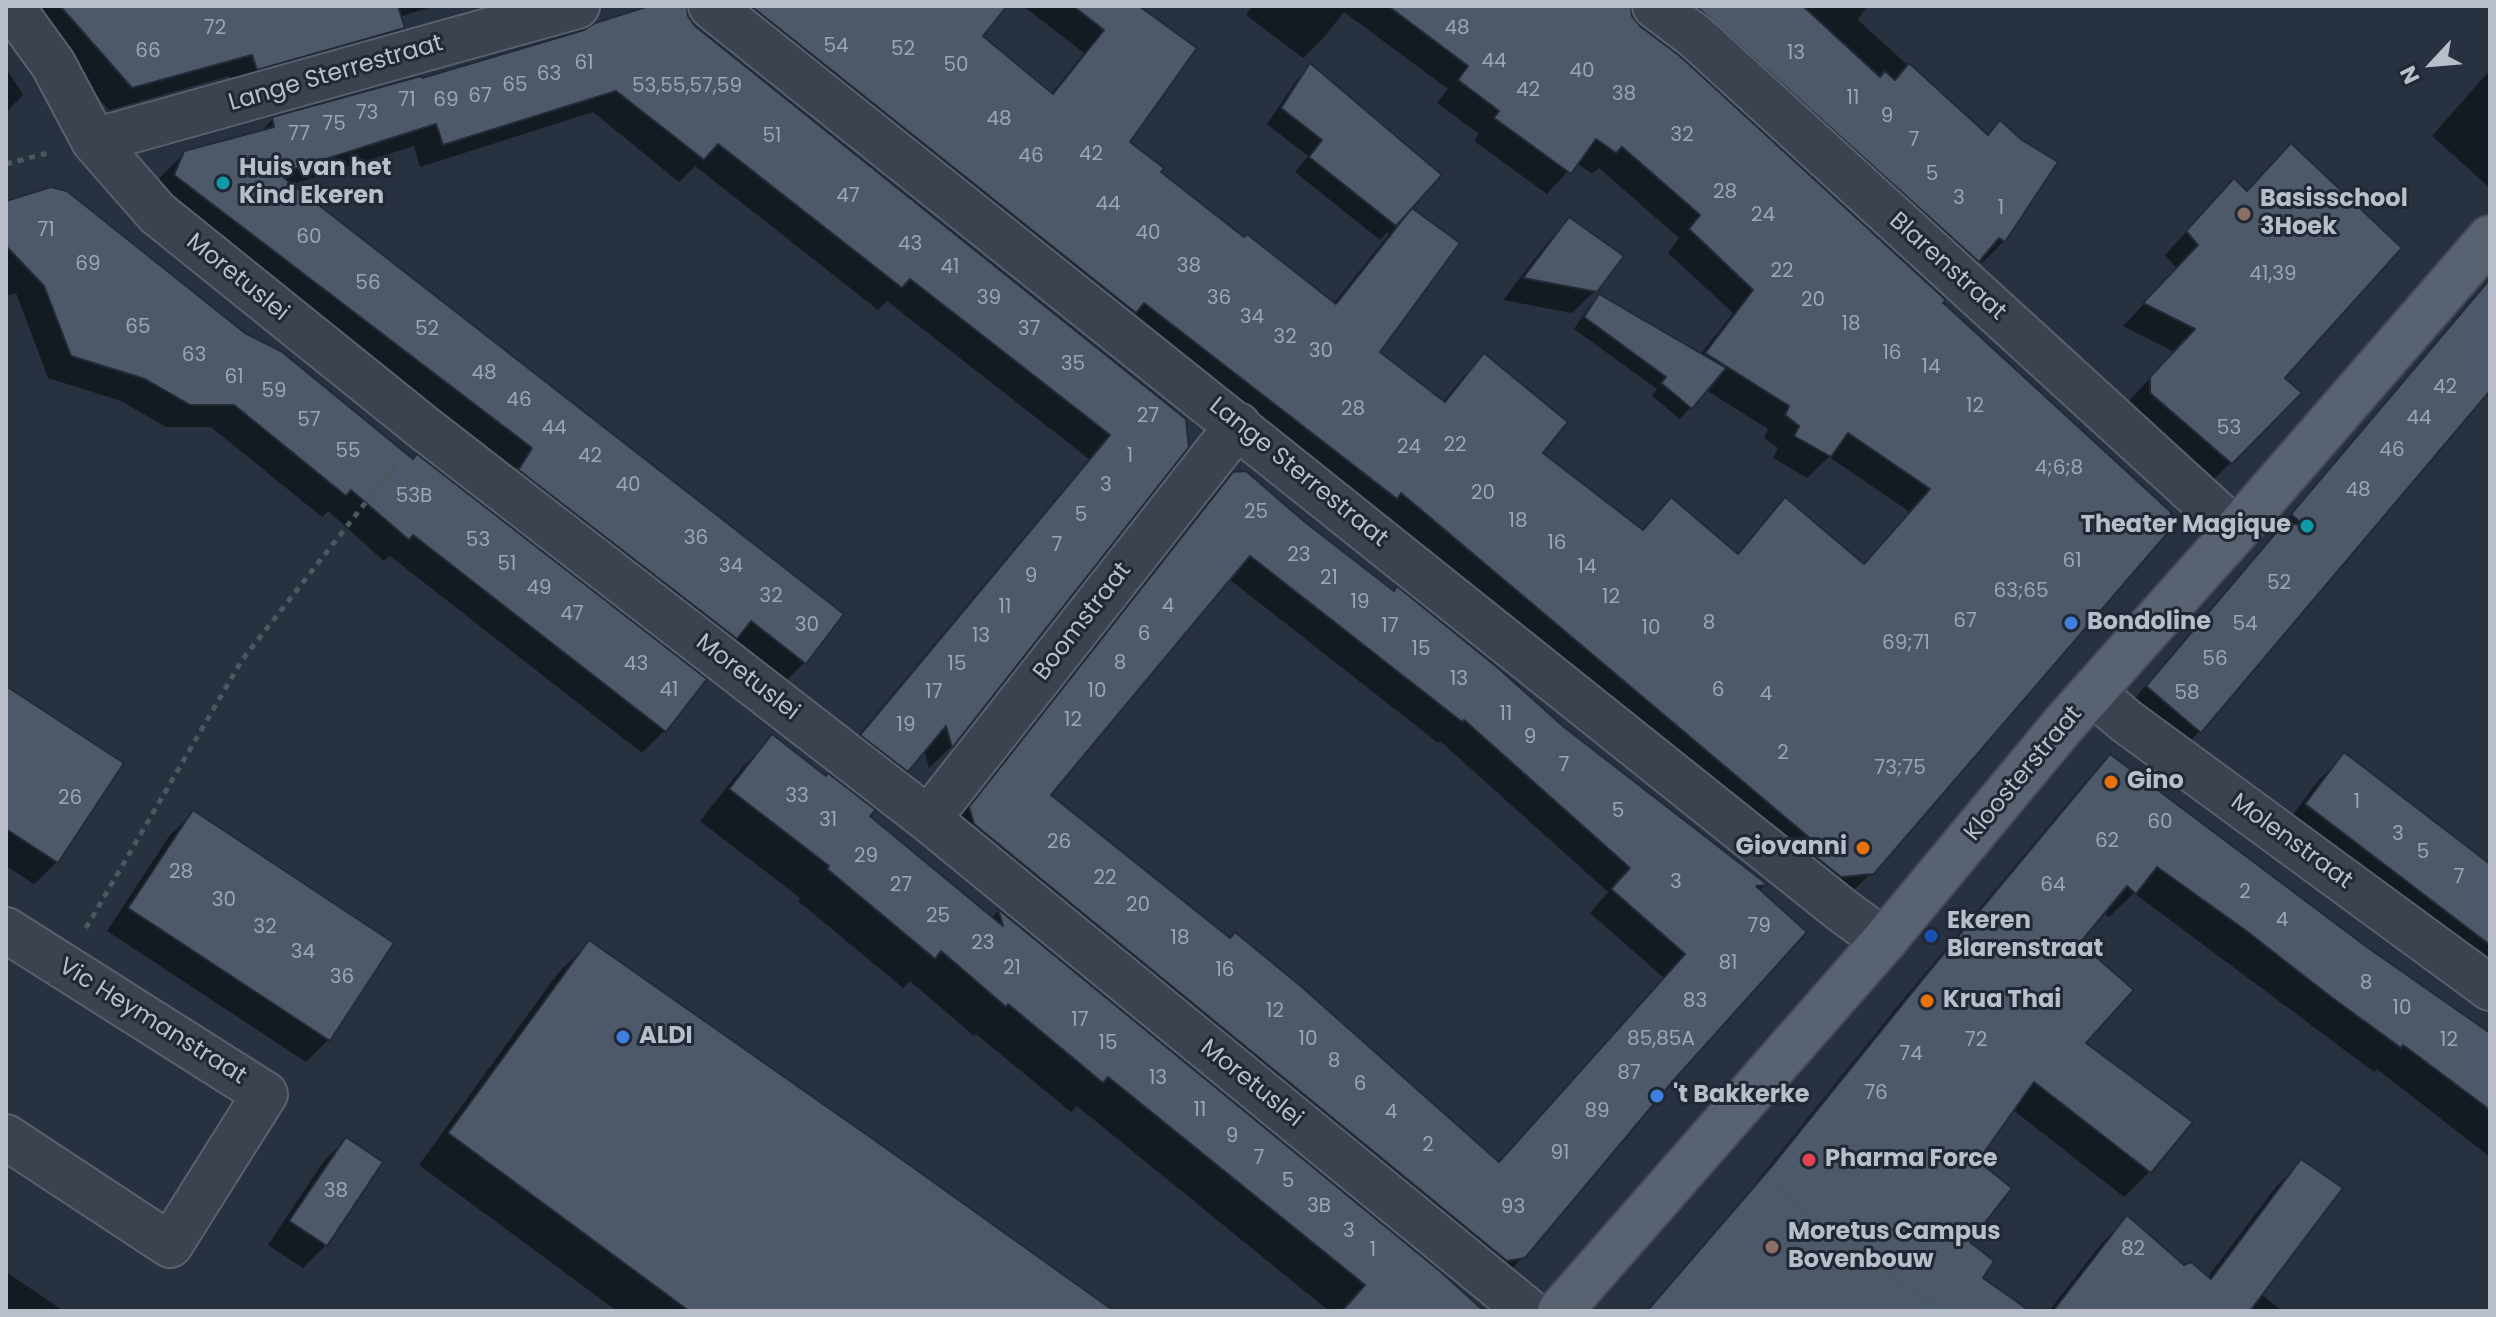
<!DOCTYPE html>
<style>
body{margin:0}
#map{position:relative;width:2496px;height:1317px;overflow:hidden;background:#273140;font-family:Poppins,sans-serif}
canvas{display:block}
.frame{position:absolute;inset:0;border:8px solid #b8bfca;pointer-events:none}
.north{position:absolute;left:2392px;top:24px;width:80px;height:80px;-webkit-text-stroke:6px #202835;paint-order:stroke;rotate:244deg;font-size:22px;font-weight:700;line-height:32px;text-align:center;color:#b8bfca}
.north::after{content:'';display:block;margin:auto;width:28px;height:36px;background:#b8bfca;clip-path:polygon(50% 0,100% 100%,50% 72%,0 100%)}
</style>
<div id="map">
<canvas width="2496" height="1317"></canvas>
<div class="frame"></div>
<div class="north">N</div>
</div>
<script>
const ctx = document.querySelector('canvas').getContext('2d');
ctx.lineJoin = 'round';
function fillPath(path, color) { ctx.fillStyle = color; ctx.fill(path, 'evenodd'); }
function trace(path, color, width, dash) { ctx.strokeStyle = color; ctx.lineWidth = width; ctx.lineCap = dash ? 'butt' : 'round'; ctx.setLineDash(dash || []); ctx.stroke(path); }
function write(font, color, halo, rows, align = 'center') {
  ctx.font = font + ' Poppins,sans-serif'; ctx.lineWidth = 6; ctx.setLineDash([]); ctx.textBaseline = 'middle'; ctx.strokeStyle = halo; ctx.fillStyle = color; for (const [text, x, y, turn = 0] of rows) {
    ctx.save(); ctx.translate(x, y); ctx.rotate((+turn || 0) * Math.PI / 180); ctx.textAlign = isNaN(turn) ? turn : align; if (halo) ctx.strokeText(text, 0, 0); ctx.fillText(text, 0, 0); ctx.restore();
  }
}
const shadow = new Path2D(`
 M28,6h406l-35,11 4,11 -23,22 -146,41 -5,-15 -120,34 -46,-52z
 M699,6h255l26,30 71,58 33,-41 -61,-47h113l-8,136 31,30 85,68 89,64 56,-70 -2,-2 -7,8 -85,-68 13,-16 -41,-32 29,-43 14,-15 99,142 48,35 -80,109 65,51 20,-25 22,-22 57,97 100,78 30,-31 65,55 49,-55 77,66 48,-54 -81,-55 -22,21 -34,-20 5,-10 -14,-10 4,-9 -62,-39 -26,29 -28,-23 5,-7 -83,-60 14,-21 11,-11 101,58 33,-42 -65,-60 11,-15 -80,-70 -7,6 -16,-12 -29,32 -73,-53 5,-7 -42,-31 11,-14 -104,-77 -19,24 -22,22 -57,-43 6,-9h377l1,10 8,11 531,486 -297,359 -23,23z
 M1643,6h224l-9,14 129,117 17,104 -22,22 -4,-3 -22,23z
 M686,17l8,10 493,419 -236,301 -22,21 -5,-19 -40,44 -45,-35 250,-299 -202,-158 -9,9 -183,-144 -16,16 -86,-70 -173,55 -6,-21 -124,39 551,430 -37,48 -23,23 -629,-488 9,-22 24,-23 74,-20 14,-14 147,-39z
 M6,68l17,27 -17,17z
 M2490,70v118l-58,-52z
 M2234,180l48,198 17,16 -91,91 -80,-69v-14l46,-50 -51,-26 54,-57 -12,-14z
 M6,203l659,527 -23,23 -252,-197 -6,5 -56,-50 -6,6 -111,-90h-45l-45,-26 -73,-23 -32,-85 -10,3z
 M1569,220l27,70 -24,23 -69,-13 44,-57z
 M2490,280v108l-290,343 -23,23 -52,-44z
 M1234,474l69,49 462,362 -6,6 -87,188 -149,178 -23,23 -553,-448 264,-335zM1229,579l209,164 2,-2 168,151 -18,21 74,65 -166,185 -268,-223 -182,-144z
 M6,688l51,174 -23,22 -28,-18z
 M773,737l218,182 7,-8 442,363 39,37h-150l-252,-205 -6,6 -95,-78 -2,2 -64,-55 -7,7 -105,-87 2,-3 -100,-77 42,-53z
 M2345,755l145,111v122l-209,-158 38,-50z
 M2111,757l255,192 124,88v120l-113,-88 -3,3 -240,-179 -25,24 -6,-5 -26,31 6,101 67,127 -26,26 -112,-88 -37,52 -8,81 13,36 46,33h-379l99,-116 155,-193 184,-220z
 M193,813l136,226 -23,23 -199,-131 63,-96z
 M589,943l521,368h-493l-198,-146 139,-192z
 M346,1139l-20,106 -23,23 -35,-23 55,-83z
 M2301,1161l-41,132 22,18h-233l53,-68 25,-25 57,49 23,11 69,-91z
 M6,1272l58,39h-58z`);
const building = new Path2D(`
 M60,6h338l7,22 -148,42 -5,-15 -120,33z
 M649,6h38l1,10 7,10 491,393 3,28 -237,301 -6,-22 -38,46 -48,-37 250,-300 -200,-156 -8,9 -184,-144 -14,16 -88,-69 -173,54 -7,-21 -157,50 565,440 -38,50 -55,-43 -14,18 -221,-171 3,1 13,-21 -358,-273 10,-24 90,-24 -2,-10 149,-41 1,2 162,-48 11,-7z
 M751,6h256l-24,30 70,58 51,-64 -31,-24h66l58,42 -67,94 34,26 -3,4 83,65 3,-3 89,70 76,-96 48,35 -80,109 65,50 39,-49 84,69 -25,31 100,77 28,-33 67,57 47,-57 79,67 66,-75 -82,-56 -17,24 -37,-21 5,-10 -14,-11 4,-9 -84,-53 48,-63 -64,-61 11,-14 -78,-68 -6,6 -20,-14 -25,35 -77,-56 5,-7 -41,-31 10,-14 -80,-60h243l1,10 8,10 40,30 266,244 -3,3 5,4 223,205 1,16 -298,346 -33,3 -30,-24 7,-8 -417,-352 -4,6 -253,-196 -8,10z
 M1696,6h107l77,71 5,-6 10,9 14,-17 79,72 12,-15 22,20 36,22 -53,80 -6,-4 -20,24z
 M1310,63l132,112 -46,51 -87,-69 13,-17 -41,-32z
 M2291,143l111,105 -117,130 17,15 -70,71 -82,-71v-16l45,-48 -52,-26 55,-58 -12,-14 48,-53 13,13z
 M51,187l16,4 178,142 36,18 132,108 4,-5 290,225 -41,53 -253,-197 -4,5 -58,-50 -5,6 -112,-91h-44l-45,-26 -74,-23 -27,-70 -38,-40v-45z
 M1569,217l55,39 -27,36 -74,-14z
 M2490,279v112l-289,342 -55,-47 138,-163 19,2 -12,-11z
 M1599,294l127,74 -34,41 -31,-26 5,-6 -82,-60z
 M1246,471l59,51 89,69 3,-5 100,81 67,60 204,158 -12,1 51,46 -133,148 -149,178 -18,3 -533,-437 -5,-17 264,-335zM1250,556l212,166 2,-2 166,148 -19,21 74,65 -186,208 -196,-174 -68,-56 -5,6 -179,-143z
 M6,686l118,77 -66,100 -52,-34z
 M772,734l54,42 2,-3 48,37 -6,6 133,110 -5,-17 443,363 43,39h-142l23,-26 -257,-208 -5,6 -95,-79 -2,3 -65,-56 -6,8 -108,-90 2,-3 -100,-77z
 M2344,752l146,112v81l-185,-141z
 M2110,754l257,193 123,86v77l-87,-65 -2,3 -70,-51 -86,-67 -88,-63 -21,27 -9,-8 -47,57 54,47 -48,53 107,79 -42,51 -117,-91 -56,79 34,27 -42,54 24,19 -11,17 47,33h-383l124,-144 155,-192z
 M193,810l201,133 -64,98 -202,-133z
 M589,940l301,211 224,160h-425l-241,-178z
 M346,1137l37,25 -56,84 -38,-25z
 M2301,1159l42,29 -93,123h-197l74,-96 57,50 7,-3 20,17z`);
const path = new Path2D(`
 M6,164l42,-11
 M86,928l156,-268 153,-195
 M1765,1180l175,131`);
const minor = new Path2D(`
 M11,6l42,58 41,77 63,72 267,215 504,391 600,492
 M711,6l1132,905 41,30
 M1655,6l41,31 540,494
 M94,141l483,-135
 M2093,693l33,28 364,267
 M928,819l310,-394
 M6,930l259,164 -95,151 -164,-108`);
const major = new Path2D(`
 M1560,1311l324,-370 180,-217 172,-193 254,-293`);
const markers = [
 [223,183,8,"#0f9aa8"],
 [2244,214,8,"#8d6e63"],
 [2307,526,8,"#0f9aa8"],
 [2071,623,8,"#3f7fe0"],
 [2111,782,8,"#e8710a"],
 [1863,848,8,"#e8710a"],
 [1931,936,8,"#1a4fb4"],
 [1927,1001,8,"#e8710a"],
 [623,1037,8,"#3f7fe0"],
 [1657,1096,8,"#3f7fe0"],
 [1809,1160,8,"#e0444e"],
 [1772,1247,8,"#8d6e63"]
];
const numberNames = [
 ["72",215,29],
 ["48",1457,29],
 ["54",836,47],
 ["52",903,50],
 ["66",148,52],
 ["13",1796,54],
 ["44",1494,62],
 ["61",584,64],
 ["50",956,66],
 ["40",1582,72],
 ["63",549,75],
 ["65",515,86],
 ["53,55,57,59",687,87],
 ["42",1528,91],
 ["38",1624,95],
 ["67",480,97],
 ["11",1853,99],
 ["71",407,101],
 ["69",446,101],
 ["73",367,114],
 ["9",1887,117],
 ["48",999,120],
 ["75",334,125],
 ["77",299,135],
 ["32",1682,136],
 ["51",772,137],
 ["7",1914,141],
 ["42",1091,155],
 ["46",1031,157],
 ["5",1932,175],
 ["28",1725,193],
 ["47",848,197],
 ["3",1959,199],
 ["44",1108,205],
 ["1",2001,209],
 ["24",1763,216],
 ["71",46,231],
 ["40",1148,234],
 ["60",309,238],
 ["43",910,245],
 ["69",88,265],
 ["38",1189,267],
 ["41",950,268],
 ["22",1782,272],
 ["41,39",2273,275],
 ["56",368,284],
 ["39",989,299],
 ["36",1219,299],
 ["20",1813,301],
 ["34",1252,318],
 ["18",1851,325],
 ["65",138,328],
 ["52",427,330],
 ["37",1029,330],
 ["32",1285,338],
 ["30",1321,352],
 ["16",1892,354],
 ["63",194,356],
 ["35",1073,365],
 ["14",1931,368],
 ["48",484,374],
 ["61",234,378],
 ["42",2445,388],
 ["59",274,392],
 ["46",519,401],
 ["12",1975,407],
 ["28",1353,410],
 ["27",1148,417],
 ["44",2419,419],
 ["57",309,421],
 ["44",554,429],
 ["53",2229,429],
 ["22",1455,446],
 ["24",1409,448],
 ["46",2392,451],
 ["55",348,452],
 ["42",590,457],
 ["1",1130,457],
 ["4;6;8",2059,469],
 ["40",628,486],
 ["3",1106,486],
 ["48",2358,491],
 ["20",1483,494],
 ["53B",414,497],
 ["25",1256,513],
 ["5",1081,516],
 ["18",1518,522],
 ["36",696,539],
 ["53",478,541],
 ["16",1557,544],
 ["7",1057,546],
 ["23",1299,556],
 ["61",2072,562],
 ["51",507,565],
 ["34",731,567],
 ["14",1587,568],
 ["9",1031,577],
 ["21",1329,579],
 ["52",2279,584],
 ["49",539,589],
 ["63;65",2021,592],
 ["32",771,597],
 ["12",1611,598],
 ["19",1360,603],
 ["4",1168,607],
 ["11",1005,608],
 ["47",572,615],
 ["67",1965,622],
 ["8",1709,624],
 ["54",2245,625],
 ["30",807,626],
 ["17",1390,627],
 ["10",1651,629],
 ["6",1144,635],
 ["13",981,637],
 ["69;71",1906,644],
 ["15",1421,650],
 ["56",2215,660],
 ["8",1120,664],
 ["43",636,665],
 ["15",957,665],
 ["13",1459,680],
 ["41",669,691],
 ["6",1718,691],
 ["10",1097,692],
 ["17",934,693],
 ["58",2187,694],
 ["4",1766,695],
 ["11",1506,715],
 ["12",1073,721],
 ["19",906,726],
 ["9",1530,738],
 ["2",1783,754],
 ["7",1564,766],
 ["73;75",1900,769],
 ["33",797,797],
 ["26",70,799],
 ["1",2357,803],
 ["5",1618,812],
 ["31",828,821],
 ["60",2160,823],
 ["3",2398,835],
 ["62",2107,842],
 ["26",1059,843],
 ["5",2423,853],
 ["29",866,857],
 ["28",181,873],
 ["7",2459,878],
 ["22",1105,879],
 ["3",1676,883],
 ["27",901,886],
 ["64",2053,886],
 ["2",2245,893],
 ["30",224,901],
 ["20",1138,906],
 ["25",938,917],
 ["4",2282,921],
 ["79",1759,927],
 ["32",265,928],
 ["18",1180,939],
 ["23",983,944],
 ["34",303,953],
 ["81",1728,964],
 ["21",1012,969],
 ["16",1225,971],
 ["36",342,978],
 ["8",2366,984],
 ["83",1695,1002],
 ["10",2402,1009],
 ["12",1275,1012],
 ["17",1080,1021],
 ["10",1308,1040],
 ["85,85A",1661,1040],
 ["72",1976,1041],
 ["12",2449,1041],
 ["15",1108,1044],
 ["74",1911,1055],
 ["8",1334,1062],
 ["87",1629,1074],
 ["13",1158,1079],
 ["6",1360,1085],
 ["76",1876,1094],
 ["11",1200,1111],
 ["89",1597,1112],
 ["4",1391,1113],
 ["9",1232,1137],
 ["2",1428,1146],
 ["91",1560,1154],
 ["7",1259,1159],
 ["5",1288,1182],
 ["38",336,1192],
 ["3B",1319,1207],
 ["93",1513,1208],
 ["3",1349,1232],
 ["82",2133,1250],
 ["1",1373,1251]
];
const streetNames = [
 ["Lange Sterrestraat",336,74,-16],
 ["Blarenstraat",1947,267,42],
 ["Moretuslei",237,278,39],
 ["Lange Sterrestraat",1298,473,39],
 ["Boomstraat",1083,622,-52],
 ["Moretuslei",747,678,38],
 ["Kloosterstraat",2024,774,-50],
 ["Molenstraat",2291,842,36],
 ["Vic Heymanstraat",152,1022,32],
 ["Moretuslei",1251,1084,39]
];
const poiNames = [
 ["Huis van het",239,169],
 ["Kind Ekeren",239,197],
 ["Basisschool",2260,200],
 ["3Hoek",2260,228],
 ["Theater Magique",2291,526,"right"],
 ["Bondoline",2087,623],
 ["Gino",2127,782],
 ["Giovanni",1847,848,"right"],
 ["Ekeren",1947,922],
 ["Blarenstraat",1947,950],
 ["Krua Thai",1943,1001],
 ["ALDI",639,1037],
 ["'t Bakkerke",1673,1096],
 ["Pharma Force",1825,1160],
 ["Moretus Campus",1788,1233],
 ["Bovenbouw",1788,1261]
];
fillPath(shadow, '#0007');
fillPath(building, '#4d5869');
trace(building, '#222a37', 2);
trace(minor, '#59616d', 48);
trace(major, '#454c59', 48);
trace(path, '#475b5e', 5, [6, 6]);
trace(minor, '#3b4350', 44);
trace(major, '#596270', 44);
for (const [x, y, r, color] of markers) { const dot = new Path2D(); dot.arc(x, y, r, 0, 2 * Math.PI); ctx.fillStyle = color; ctx.fill(dot); trace(dot, '#202835', 3); }
write('20px', '#9da5b2', null, numberNames);
write('24px', '#b8bfca', '#202835', streetNames);
write('bold 24px', '#b8bfca', '#202835', poiNames, 'left');
</script>
